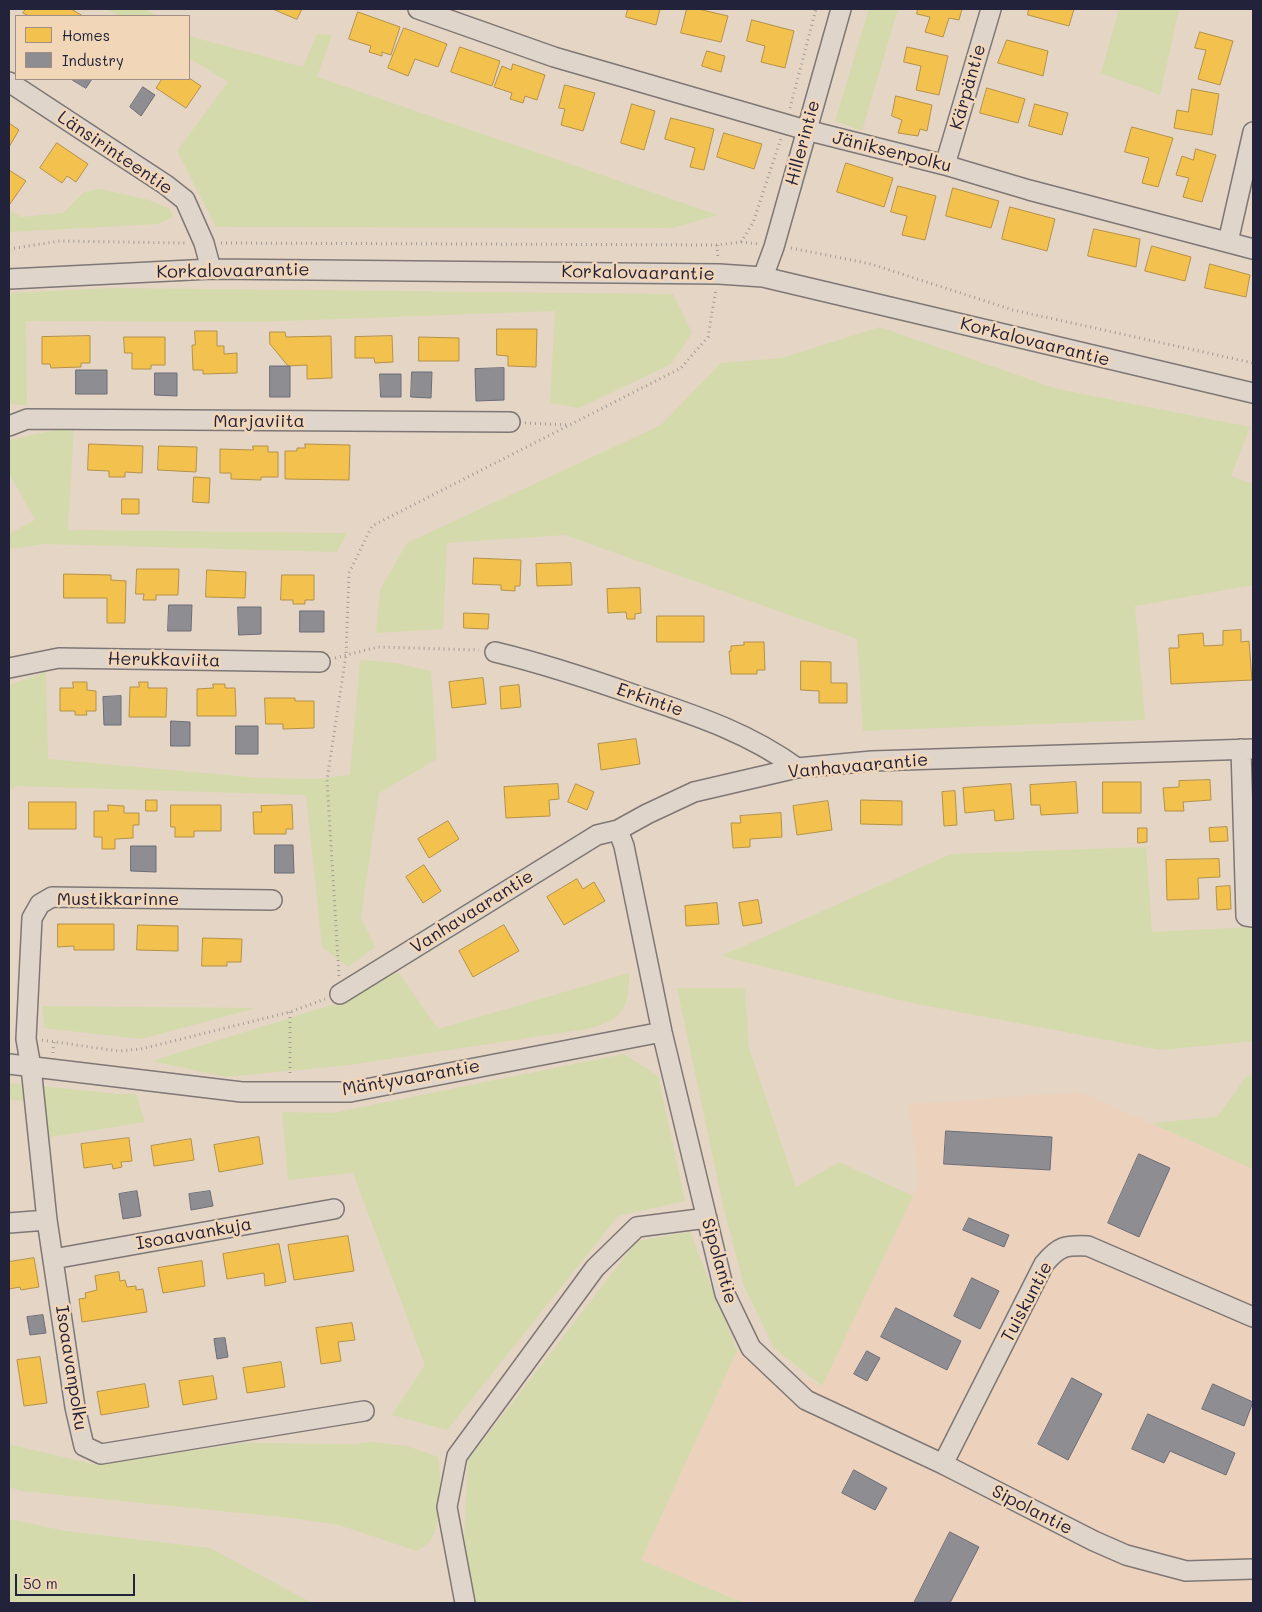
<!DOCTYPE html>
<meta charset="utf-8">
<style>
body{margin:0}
#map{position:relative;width:1262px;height:1612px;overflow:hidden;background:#e5d5c5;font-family:Mali,sans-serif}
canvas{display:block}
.frame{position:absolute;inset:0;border:10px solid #22223b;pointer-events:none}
.legend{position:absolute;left:15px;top:15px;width:175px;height:65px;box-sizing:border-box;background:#f2d6b8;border:1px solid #9f8e86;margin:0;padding:6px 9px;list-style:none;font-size:15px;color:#22223b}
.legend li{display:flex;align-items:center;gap:10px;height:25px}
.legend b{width:25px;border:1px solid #9f8e86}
.scale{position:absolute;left:15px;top:1574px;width:120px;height:22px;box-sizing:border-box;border:2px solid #22223b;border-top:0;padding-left:6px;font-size:15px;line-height:18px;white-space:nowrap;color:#22223b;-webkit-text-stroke:4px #f2d6b8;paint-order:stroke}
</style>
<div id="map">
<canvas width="1262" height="1612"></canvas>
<div class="frame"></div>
<ul class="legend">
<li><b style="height:14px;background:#f2c14e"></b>Homes</li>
<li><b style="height:14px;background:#8d8d92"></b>Industry</li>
</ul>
<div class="scale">50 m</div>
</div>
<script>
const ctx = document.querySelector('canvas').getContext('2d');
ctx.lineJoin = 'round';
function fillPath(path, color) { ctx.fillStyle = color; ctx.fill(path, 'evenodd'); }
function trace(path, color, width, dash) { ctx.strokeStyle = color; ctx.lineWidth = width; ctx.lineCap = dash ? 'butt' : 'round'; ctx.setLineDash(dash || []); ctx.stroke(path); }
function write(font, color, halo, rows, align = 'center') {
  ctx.font = font + ' Mali,sans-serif'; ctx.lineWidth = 5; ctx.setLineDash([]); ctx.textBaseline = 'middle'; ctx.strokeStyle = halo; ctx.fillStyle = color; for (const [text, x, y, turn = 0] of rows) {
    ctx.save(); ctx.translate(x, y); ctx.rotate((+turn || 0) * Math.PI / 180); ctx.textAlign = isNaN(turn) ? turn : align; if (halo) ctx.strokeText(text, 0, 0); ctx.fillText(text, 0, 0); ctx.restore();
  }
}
const built = new Path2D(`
 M1080,1092l173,77v434h-509l-103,-43 96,-209 85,35 97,-203 -10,-79z`);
const green = new Path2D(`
 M106,9h39l12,7h-38z
 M869,9h29l-36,122 -27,-10z
 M1119,9h60l-19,86 -59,-22z
 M317,34l15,1 -15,42 401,138 -45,13 -457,-1 -39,-76 51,-69 -39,-24v-22l114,31z
 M101,189l48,11 21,9 3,8 -15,7 -149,8v-22l12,7 42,-4 21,-21z
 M111,288l562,6 19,39 -21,31 -92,44 -29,-5 5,-92 -301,11 -228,-1 1,84 -18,-1v-111z
 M880,327l177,62 193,38 -19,49 22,8v101l-118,21 10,114 -282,11 -6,-92 -292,-104 -118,8 -4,86 -67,4 4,-43 27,-47 254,-118 60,-62 61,-5z
 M74,426l-6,104 279,3 -10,19 -293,-8 -35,5v-15l26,-14 -26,-47v-33z
 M360,660l36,3 35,8 6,88 -58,34 -18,124 14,30 -27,20 -26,-20 -16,-152 -289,-9 -8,5v-106l37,-13 2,87 212,19 56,1 34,-4z
 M1146,847l6,85 101,-5v114l-93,9 -248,-47 -191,-47 230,-102z
 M389,971l10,2 39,56 191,-56c1,35 -7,48 -42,56l-237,36 -124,12 -74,-16 202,-63z
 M677,988h68l4,60 47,139 43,-25 74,34 -91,190 -48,-38 -30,-62 -21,-81z
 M42,1006l214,2 -115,31 -97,-11z
 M624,1054l34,22 27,125 -67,15 -171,214 -55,-15 33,-50 -72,-192 -65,7 -6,-68 50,1z
 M1253,1074v95l-102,-46 66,-6 29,-40z
 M9,1083l110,11h17l9,28 -95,15 -8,-36 -33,-1z
 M690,1232l47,119 -96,209 103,43h-268l-12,-60 4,-83 169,-219z
 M371,1442l36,4 31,11c3,23 6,66 -9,85 -2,3 -9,6 -12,9l-78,-26 -48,-7 -270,-27 -12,-4v-43l87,21 147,-22 111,1z
 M9,1519l56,12 145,17 102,55h-298l-5,-3z`);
const homes = new Path2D(`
 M26,9h45l12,7h-54l-6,-3z
 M273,9h29l-5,10z
 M628,9h32l-4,16 -30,-8z
 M687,9h11l30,7 -7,26 -40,-9z
 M918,9h44l-3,11 -10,-2 -6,19 -18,-5 5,-15 -13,-3z
 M1029,9h45l-5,17 -41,-11z
 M358,12l42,15 -9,28 -9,-3v4l-13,-4 2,-6 -22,-7z
 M752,20l42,11 -9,37 -24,-6 4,-16 -18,-5z
 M404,28l43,16 -9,23 -23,-8 -7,17 -20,-8z
 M1200,32l33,9 -13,44 -22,-6 8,-29 -11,-2z
 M1007,40l41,11 -5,25 -45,-13z
 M460,47l40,14 -8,25 -41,-14z
 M907,47l41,9 -9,39 -23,-5 5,-24 -17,-4z
 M707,51l18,5 -4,16 -19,-6z
 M513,64l32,11 -8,25 -12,-4 -2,7 -13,-4 2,-6 -18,-6 8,-21 9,4z
 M189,78l12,8 -15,22 -30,-20 6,-9z
 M565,85l30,8 -12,38 -22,-6 4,-16 -6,-1z
 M987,88l38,11 -7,24 -38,-10z
 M1192,89l27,5 -7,41 -38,-7 3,-18 11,2z
 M896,96l36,9 -5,26 -7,-2 -2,7 -20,-3 4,-13 -10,-4z
 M632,104l23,7 -11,39 -23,-7z
 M1035,104l33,9 -6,22 -33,-9z
 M671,118l43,11 -10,41 -14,-3 5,-19 -30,-9z
 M9,123l10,7 -10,17z
 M1132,127l41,11 -15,49 -16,-4 7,-25 -24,-6z
 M724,133l38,11 -8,25 -37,-12z
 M57,143l31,21 -12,18 -9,-6 -5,7 -22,-15z
 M1196,149l20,6 -14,47 -19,-5 6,-19 -13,-3 6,-19 11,4z
 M846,163l47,15 -9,29 -47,-15z
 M9,170l17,11 -16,23 -1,-1z
 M898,186l38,10 -11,44 -23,-5 5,-19 -16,-4z
 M953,188l46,13 -8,27 -45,-12z
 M1010,207l45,12 -8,32 -45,-12z
 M1094,229l46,10 -4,28 -48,-11z
 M1152,246l39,11 -6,24 -40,-10z
 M1210,264l40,11 -4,22 -41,-9z
 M497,329h40l-1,38 -28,-1v-10l-11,-1z
 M195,331h22v15h7v8l13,-1v20l-34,1v-4h-10l-1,-25h3z
 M270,332h15l1,5 45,-1 1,42 -25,1v-14l-19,1 -18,-22z
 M90,336v27h-9v4l-30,1 -1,-4h-8v-27z
 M392,336l1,26 -18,1 -1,-5h-19v-21z
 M124,337h41v28h-14v4h-19v-16h-7z
 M419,337l40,1v23h-40z
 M89,444l54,2 -1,27 -17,-1v5h-16v-6l-21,-1z
 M305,444l45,1 -1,35 -64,-1v-28h12v-3h8z
 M159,446l38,1 -1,25 -38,-2z
 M253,446h15v6h10v25h-17v3l-30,-1v-6h-11v-24l33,1z
 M194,477l16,1 -1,25 -16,-1z
 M122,499h17v15h-17z
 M474,558l47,2 -1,26h-5v5l-14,-1v-5l-28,-1z
 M571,563l1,22 -35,1 -1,-22z
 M137,569h42l-1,26h-22v5h-13l1,-6h-8z
 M207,570l39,2 -1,26 -39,-1z
 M64,574l47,1v5l15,1 -1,42h-18v-25h-43z
 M282,575h32v25h-9v4h-12v-4h-12z
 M640,588l1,25 -6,1v5h-8l-1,-7 -18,1 -1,-24z
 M464,613l25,1 -1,15 -24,-1z
 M657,616h47v26h-47z
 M1241,630v12l8,-1 3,39 -81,4 -2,-36h10l-1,-13 25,-2 1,13 19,-1v-14z
 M744,642h20l1,28h-8v4h-26l-2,-23h2v-5l13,-1z
 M801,661l30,1v21h16v20h-28v-12l-18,-1z
 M483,678l3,26 -34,4 -3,-26z
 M73,682h14v8l9,1v20h-10l1,4h-12v-4h-15v-23h13z
 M139,682h9v6h19l-1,29h-37l1,-30h9z
 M213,684h12v4h10l1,28h-39v-27l16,-1z
 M519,685l2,22 -20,2 -1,-22z
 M265,698h30v3h19v27l-31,1v-5h-17z
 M636,739l4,25 -39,6 -3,-26z
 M1210,780l1,20 -28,2 1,9h-19l-2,-23 16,-1v-6z
 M1076,782l2,31 -37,2 -1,-10h-9l-1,-20z
 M1103,782h38v31h-38z
 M558,784l1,15 -10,1 1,16 -44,2 -2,-31z
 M576,784l18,8 -7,18 -19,-8z
 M1011,784l3,35 -19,2 -1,-11 -29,3 -2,-25z
 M955,791l2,34 -13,1 -2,-34z
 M146,800h11v11h-11z
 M861,800l41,1v24l-41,-1z
 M828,801l4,29 -35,5 -4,-29z
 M29,802h47v27h-47z
 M108,805l16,1v7h15v12h-6v13l-18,1v10h-13v-12h-8v-26h14z
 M171,805h50v26h-27v6h-19v-10h-4z
 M292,805l1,24h-7v5h-32l-1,-22h9l-1,-6z
 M781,813l1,24 -32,2v8l-17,1 -2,-25h10l-1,-7z
 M448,821l11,18 -30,19 -11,-19z
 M1227,827l1,14 -18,1 -1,-14z
 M1138,828h9v14l-9,1z
 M1219,859l1,18 -22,1 1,21 -32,1 -1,-40z
 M424,865l17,26 -18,12 -17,-26z
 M577,879l6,10 11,-7 11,19 -41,24 -17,-28z
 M1230,886l1,23 -14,1 -1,-23z
 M758,900l4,23 -19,3 -4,-23z
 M717,903l2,21 -33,2 -1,-20z
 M58,924h56v26h-40v-4l-16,1z
 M138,925l40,1v25l-41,-1z
 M504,925l15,26 -46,26 -14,-26z
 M203,938l39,1 -1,23h-14v4h-25z
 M259,1137l4,27 -44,8 -5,-27z
 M129,1138l3,23 -11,1 1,5 -9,2 -1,-5 -28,4 -3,-24z
 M191,1139l3,21 -40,6 -3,-20z
 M348,1236l6,35 -60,9 -6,-35z
 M279,1244l7,38 -21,4 -1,-13 -37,6 -4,-25z
 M34,1258l5,29 -18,3 -1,-3 -11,2v-27z
 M202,1261l3,25 -42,7 -5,-25z
 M119,1272l1,9 5,-1 2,7 9,-1v4l7,-1 4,23 -65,10 -3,-23 7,-1 -1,-5 12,-3 -2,-14z
 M352,1323l3,17 -17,2 3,19 -20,3 -5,-36z
 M40,1357l7,46 -23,3 -7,-46z
 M281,1362l4,25 -38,6 -4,-25z
 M213,1376l4,23 -34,6 -4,-24z
 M145,1384l4,23 -48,8 -4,-23z`);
const industry = new Path2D(`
 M71,79h21l-6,9z
 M143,87l12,8 -14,21 -11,-9z
 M270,366h20v31h-20z
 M504,368v32l-28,1 -1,-32z
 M76,370h31v24h-31z
 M412,372h20l-1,26 -20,-1z
 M155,373h22v23l-22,-1z
 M380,374h21v23h-20z
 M169,605h23l-1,26h-23z
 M238,607h23v27l-22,1z
 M300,611h24v21h-24z
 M121,696v29h-17l-1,-28z
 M171,721l19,1v24h-19z
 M236,726h22v28h-22z
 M275,845h18l1,28h-19z
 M131,846h25v26l-25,-1z
 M946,1131l106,6 -2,33 -106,-6z
 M1139,1154l31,14 -31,69 -31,-14z
 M137,1191l4,25 -18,3 -4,-25z
 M210,1191l3,15 -22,4 -2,-16z
 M969,1218l40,17 -5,12 -41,-17z
 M972,1278l27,13 -19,38 -26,-13z
 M896,1308l65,33 -14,29 -66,-33z
 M43,1315l3,18 -16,2 -3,-18z
 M225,1338l3,19 -11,2 -3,-20z
 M867,1351l13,7 -13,23 -13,-7z
 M1072,1378l30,16 -34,66 -30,-16z
 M1213,1384l40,18 -9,24 -42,-17z
 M1148,1414l87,39 -9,22 -56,-24 -6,12 -32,-14z
 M854,1470l33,18 -12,22 -33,-17z
 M950,1532l29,15 -29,56h-36z`);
const path = new Path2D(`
 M790,108l26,-99
 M741,242l17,2
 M221,243l496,2 24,-3 12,-19 28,-85
 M717,245l1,13
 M791,248l80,16 142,46 240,53
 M9,249l51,-8 125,2
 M525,423l44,2
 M335,658l43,-11 101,3
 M339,976l-12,-196 19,-125 3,-82 23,-47 309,-158 27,-31 8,-48
 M290,1012v64
 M42,1040l76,11 23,-2 149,-37 35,-13
 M53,1053l1,-12`);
const minor = new Path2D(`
 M418,9l136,48 252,73 139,35 84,25 224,59
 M9,82l157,103 19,15 19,43 7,26
 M945,165l46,-156
 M1228,242l25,-110
 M763,277l11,-30 67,-238
 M9,279l202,-10 508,5 44,3 490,116
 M9,426l18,-7 483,3
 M495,652c50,12 98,28 146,45 56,19 108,36 156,71
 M9,668l50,-10 261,4
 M1241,749l5,167 7,1
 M618,830l6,16 38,186 63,262 26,54 55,52 137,64 151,77 32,14 60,16 67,-2
 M272,900l-220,-3 -12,7 -8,14 -6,121 5,28 16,153 28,187 9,39 17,8 263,-43
 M340,994l257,-159 21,-5 29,-16 47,-22 103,-24 75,-7 381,-12
 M9,1064l233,28h108l312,-60
 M9,1223l38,-3
 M53,1259l281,-50
 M943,1464l101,-200c15,-18 21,-19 44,-18l165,71
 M465,1603l-18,-96 10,-51 138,-188 42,-41 70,-9`);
const streetNames = [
 ["Kärpäntie",968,87,-74],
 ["Hillerintie",803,143,-75],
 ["Jäniksenpolku",892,152,14],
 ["Länsirinteentie",115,153,34],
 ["Korkalovaarantie",233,271,-1],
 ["Korkalovaarantie",638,273,1],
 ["Korkalovaarantie",1035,342,14],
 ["Marjaviita",259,421],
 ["Herukkaviita",164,660,1],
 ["Erkintie",650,700,19],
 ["Vanhavaarantie",858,766,-5],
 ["Mustikkarinne",118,899],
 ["Vanhavaarantie",472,912,-32],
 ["Mäntyvaarantie",411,1078,-10],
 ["Isoaavankuja",194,1234,-10],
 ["Sipolantie",719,1261,74],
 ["Tuiskuntie",1027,1302,-62],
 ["Isoaavanpolku",71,1368,81],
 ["Sipolantie",1032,1510,27]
];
fillPath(built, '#ecd1bc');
fillPath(green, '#d4daab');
fillPath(homes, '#f2c14e');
trace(homes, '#b49148', 1);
fillPath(industry, '#8d8d92');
trace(industry, '#6d6d78', 1);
trace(minor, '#7e7775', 22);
trace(path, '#a39b96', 3, [1, 4]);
trace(minor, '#e0d5ca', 19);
write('18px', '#22223b', '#f2d6b8', streetNames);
</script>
